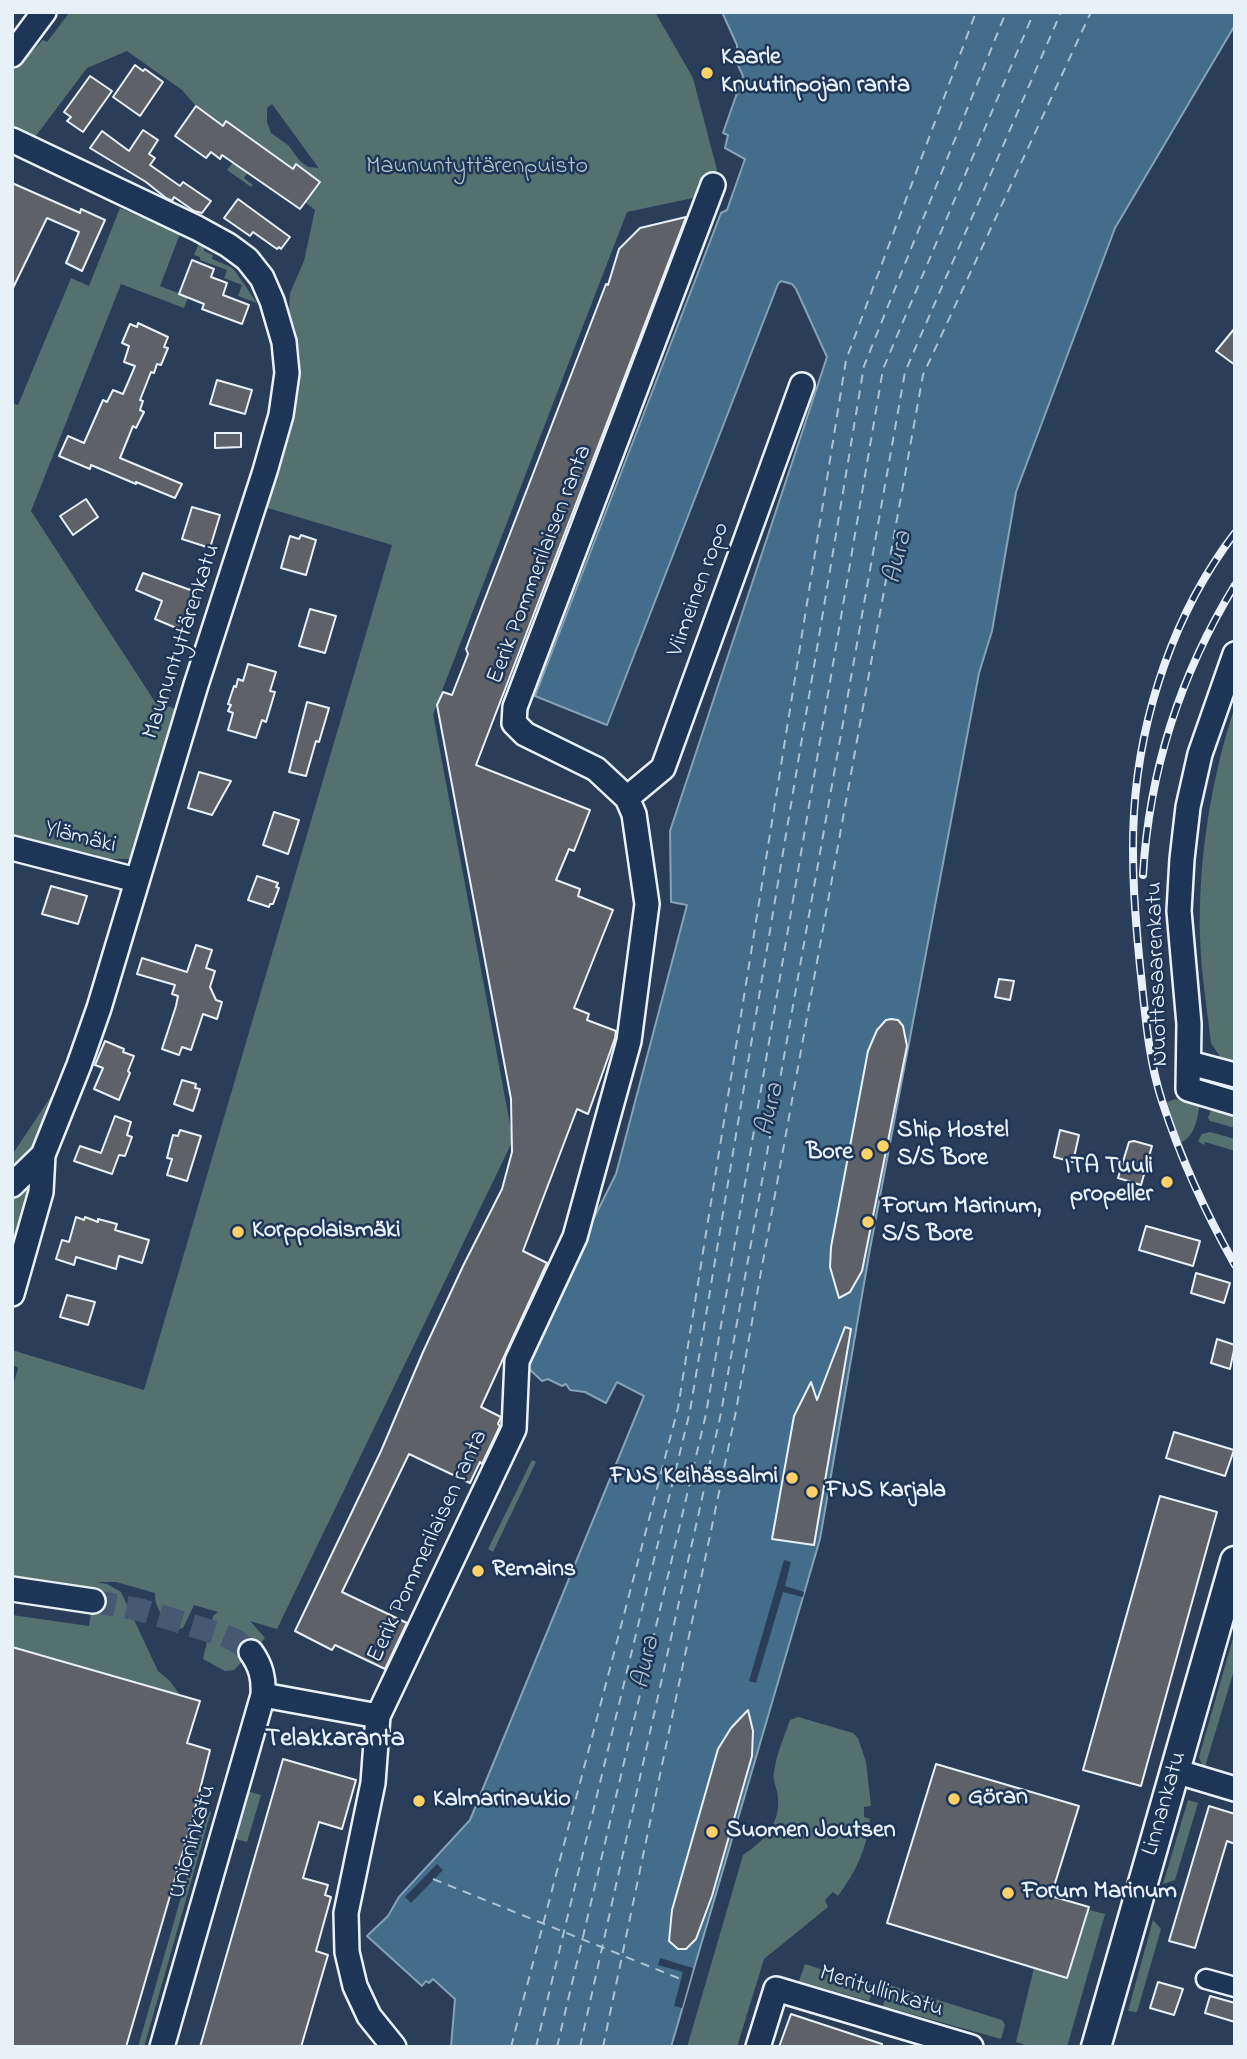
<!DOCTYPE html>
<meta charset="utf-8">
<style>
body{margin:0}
#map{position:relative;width:1247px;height:2059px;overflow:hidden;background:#2a3e5a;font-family:"Indie Flower",sans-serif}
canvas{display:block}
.frame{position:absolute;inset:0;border:14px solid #e8f1f8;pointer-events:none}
</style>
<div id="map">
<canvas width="1247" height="2059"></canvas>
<div class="frame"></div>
</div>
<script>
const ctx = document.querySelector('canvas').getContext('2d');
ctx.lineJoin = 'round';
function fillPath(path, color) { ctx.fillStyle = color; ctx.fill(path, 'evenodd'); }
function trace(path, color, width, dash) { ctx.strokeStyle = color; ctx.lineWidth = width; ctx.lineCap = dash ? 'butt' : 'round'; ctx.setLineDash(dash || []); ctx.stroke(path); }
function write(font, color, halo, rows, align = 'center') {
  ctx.font = font + ' "Indie Flower",sans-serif'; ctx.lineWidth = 5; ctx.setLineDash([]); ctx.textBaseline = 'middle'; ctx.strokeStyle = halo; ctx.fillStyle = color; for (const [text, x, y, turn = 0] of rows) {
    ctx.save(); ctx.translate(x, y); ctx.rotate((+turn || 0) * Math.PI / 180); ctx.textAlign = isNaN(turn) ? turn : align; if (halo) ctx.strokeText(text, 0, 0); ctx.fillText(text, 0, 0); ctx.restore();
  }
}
const green = new Path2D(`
 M70,12h585l38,66 24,92 -10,25 -80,17 -194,502 80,426 -236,489 -27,-8 15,17 -31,32 -9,1 -22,-12 10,-43 5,-4 -24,-7 -11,23 -8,2c-10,-9 -21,-23 -20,-37l-39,-11h-20l11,2 14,8 37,79 11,9 11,15 -168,-48v-32l77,11 5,-38 -82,-11v-188l6,-21 -6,-4v-14l132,40 248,-845 -131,-39 35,-118 4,-29 -4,-27 -7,-22 1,-17 14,-32 11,-51 -10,-8 15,-21 -24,-17 -3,5 -28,-20 -21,29 9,7 -2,2 -24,-17 24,-31 -24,-18 -4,5 -27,-20 -14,-16 -55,-39 -40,17 -55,73 -20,-8v-61l31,-32 4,2zM272,104l46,63v1l-10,-1 -8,-6 -12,-16 -17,-12 -4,-11v-14z
 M120,208l60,26 -20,52 28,11 -4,11 -63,-24 -90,227 124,191 21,7 3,4 -44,140 -4,6h-26l-12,-5 -81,-13v-438l6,2 53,-127 18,8z
 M199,243l6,3 -1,5 9,4 -1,4 19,8 4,4 22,32 -19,-7 4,-11 -18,-7 3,-8 -27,-10v-3l-6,-2z
 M1235,706v355l-15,-4 -9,-14c-4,-35 -10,-71 -11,-106 -2,-77 11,-158 35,-231z
 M62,1080l-27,68 -23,26v-19z
 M1175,1099l25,4c-3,15 -4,33 -20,40l-13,-41z
 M1212,1107l23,7v14l-25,-7 -2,-3z
 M1210,1132l25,7v12l-30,-9 -1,3 -6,-4 4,-7z
 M31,1179l5,5 -24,89v-78z
 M532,1460l4,2 -43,90 -5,-3z
 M1235,1631v36l-31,103 -5,-13z
 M798,1717l55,16 5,5 8,24 5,44 -7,1v10l6,2c-3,30 -15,54 -32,77l-5,-4 -8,8 3,7 -64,52 -27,88h-50l56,-192c21,-14 37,-30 35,-57 0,-9 -6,-17 -4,-26 2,-17 10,-35 16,-52z
 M246,1791l15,4 -14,47 -15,-4z
 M1188,1800l10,3 -23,77 -12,4z
 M206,1810l5,2 -67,235h-6z
 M1089,1910l16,4 -38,133h-35l-16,-5 18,-74 33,10z
 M1153,1920l8,9 -24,83 -9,-1z
 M805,1964l69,22 -5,15 -70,-20z
 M890,1985l112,35 3,5 -4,14 -118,-33 4,-17z`);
const water = new Path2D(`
 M722,12h513v13l-120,203 -99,264 -24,139 -13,42 -109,576 -50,290 -149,508h-220l4,-48 -22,-20 -4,4 -3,-2 -4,5 -55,-50 21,-20 11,-19 71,-77 174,-424 -27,-14 -11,21 -21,-11 -15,-2 -4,-6 -4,2 -14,-7 -6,2 -15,-14 61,-128 -3,-3 31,-62 71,-269 -16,-3 -1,-71 157,-474 -31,-68 -4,-5 -11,-3 -3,3 -171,441 -72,-29 186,-483 6,-3 18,-51 -20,-11 3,-13 -5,-2 20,-57 -6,-13v-18z`);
const pier = new Path2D(`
 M784,1560l7,2 -6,24 19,6 -1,5 -20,-5 -27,91 -7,-2z
 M437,1864l6,6 -32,33 -6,-6z
 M660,1958l33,10 -11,40 -8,-2 9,-34 -25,-7z`);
const ferry = new Path2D(`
 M433,1879l250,101
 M511,2047l167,-639 168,-1048 130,-348
 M536,2047l154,-636 174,-1045 142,-354
 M557,2047l149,-633 177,-1045 151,-357
 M580,2047l141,-634 184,-1041 156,-360
 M603,2047l132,-631 188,-1041 168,-363`);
const building = new Path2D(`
 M135,65l8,6 2,-2 18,13 -23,34 -27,-19z
 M90,76l22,15 -29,41 -16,-11 4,-4 -7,-5z
 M196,106l27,20 3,-5 67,48 3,-5 24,18 -20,27 -78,-54 -2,4 -9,-7 -5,6 -31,-22z
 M143,130l15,10 -9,14 6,4 -5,7 30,21 3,-4 28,19 -9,12 -8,-2 -20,-14 -2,4 -6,-3 -20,-16 -56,-34 12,-17 27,20z
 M12,183l68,30 1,-4 24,11 -23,51 -16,-8 13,-31 -32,-14 -35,72z
 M238,199l52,38 -9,12 -2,-2 -2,2 -24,-17 -3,4 -26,-18z
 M686,217l-210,548 114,45 -16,41 -5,-2 -13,31 24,9 -2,7 35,14 -39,98 15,6 -2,6 29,11 -1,7 -27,76 -11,-5 -54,142 24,12 -66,144 20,10 -3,7 2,2 -18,38 -2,-2 -10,21 -61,-29 -67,138 65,31 -22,46 -50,-24 -3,5 -37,-19 86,-180 42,-99 40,-86 39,-77 10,-37 -1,-53 -74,-394 6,-13 9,3 16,-41 -2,-5 10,-27 130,-338 2,1 11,-36 21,-21z
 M192,260l22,9 -3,8 16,6 -4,12 26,10 -7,19 -40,-15 2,-5 -25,-10z
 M138,323l30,14 -4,10 4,1 -7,17 -4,-1 -3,9 -3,-1 -11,28 3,1 -3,9 4,2 -8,16 -3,-2 -13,32 62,26 -7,14 -39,-16v2l-45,-19 -1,4 -31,-13 9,-20 16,7 19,-43 4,2 6,-12 10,4 12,-28 -11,-4 5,-16 -7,-3 8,-19 7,3z
 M1235,328v37l-19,-14z
 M217,380l35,10 -7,24 -35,-10z
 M215,433h26v14l-26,1z
 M86,499l12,18 -25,18 -13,-19z
 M192,507l28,8 -10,33 -28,-9z
 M301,535l15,5 -10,35 -25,-7 9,-32 9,3z
 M143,573l53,19 -15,38 -26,-11 7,-18 -26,-11z
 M310,609l26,7 -11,37 -26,-7z
 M248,664l28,8 -6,19 5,1 -9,30 -4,-2 -6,18 -28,-8 5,-17 -5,-2 3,-6 -3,-1 6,-18 2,1 2,-8 5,2z
 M307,702l22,6 -10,34 -3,-1 -10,35 -17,-4z
 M199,772l32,9 -19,34 -24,-7z
 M274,812l25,8 -11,34 -25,-9z
 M257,876l21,7 -2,4 3,1 -6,16h-3l-1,3 -21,-7z
 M51,886l36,10 -9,28 -36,-10z
 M196,945l16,5 -6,18 9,3 -5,16 6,13 6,2 -5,17 -14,-5 -12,36 -9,-3 -3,8 -17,-6 14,-43 2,-10 -6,-2 3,-9 -38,-11 5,-16 45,14z
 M999,979l15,2 -4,19 -15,-3z
 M891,1019l7,1 5,6 4,20 -45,225 -12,21 -11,6 -9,-31 1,-20 37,-196 9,-21 9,-10z
 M105,1041l19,8 -1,3 11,4 -6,15 2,2 -11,27 -25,-11 9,-21 -8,-3z
 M182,1080l14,4 -1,4 5,1 -7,22 -19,-7z
 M115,1116l16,6 -4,13 5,2 -7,19 -6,-1 -7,19 -38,-13 6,-15 21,7z
 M180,1130l21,6 -14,45 -20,-6 5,-16 -5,-1 6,-23 5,1z
 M1060,1130l19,5 -6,27 -19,-5z
 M1134,1141l18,5 -11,39 -23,-7 11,-36z
 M76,1217l8,3 1,-3 13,5v-3l19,5 -2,6 34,10 -7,23 -23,-7 -3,13 -40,-12 -2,8 -18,-6 6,-19 7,2z
 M1146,1226l54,15 -7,25 -54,-16z
 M1196,1273l34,10 -6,20 -33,-10z
 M67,1295l28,7 -7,23 -28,-8z
 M845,1327l6,2 -37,216 -42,-6 22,-123 17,-34 6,18z
 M1217,1339l18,6 -5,24 -19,-6z
 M1174,1432l60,18 -9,26 -59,-18z
 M1160,1496l57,16 -76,274 -58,-16z
 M12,1647l188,54 -13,42 23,7 -17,67 -67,230h-114z
 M748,1710l5,21 -1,25 -40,140 -16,43 -10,10h-8l-9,-8 3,-31 46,-161 13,-21z
 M283,1759l73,21 -14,49 -23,-7 -16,56 25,7 -3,10 6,2 -15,54 12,4 -27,92h-101z
 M936,1764l143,42 -28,90 38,11 -22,71 -180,-55z
 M1209,1806l26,8v30l-8,-3 -32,107 -26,-7z
 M1158,1982l25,7 -9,26 -24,-7z
 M1210,1996l25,7v19l-30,-9z
 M791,2014l91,30v3h-103z`);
const minorTunnel = new Path2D(`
 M93,1601l48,9 82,25 12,5 16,12`);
const pedestrian = new Path2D(`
 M1206,1979l29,8`);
const minor = new Path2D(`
 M12,55l32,-43
 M12,140l185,88 31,17 19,14 15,19 10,23 12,41 3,31 -6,42 -16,56 -69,214 -97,323 -20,57 -36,90 -2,37 -29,102
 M1235,654l-35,100 -12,53 -6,52 -3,52 10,113 -1,65 47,14
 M627,798l36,-30 139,-383
 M12,848l124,32
 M1190,1063l45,12
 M12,1185l31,-30
 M12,1589l81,12
 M263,1695l115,21
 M1175,1771l60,18
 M162,2047l101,-352c1,-17 -2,-29 -12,-43
 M394,2047l-25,-31 -14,-30 -8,-34 -1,-39 27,-130 5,-67 136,-287 3,-68 58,-124 54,-196 18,-137 -13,-90 -7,-16 -31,-29 -71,-35 -11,-11 1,-16 198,-522
 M758,2047l18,-58 195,58`);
const tertiary = new Path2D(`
 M1096,2047l139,-486`);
const rail = new Path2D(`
 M1235,533c-60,78 -95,181 -101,280 -3,51 1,102 6,153 5,45 8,92 22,135 19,58 43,111 73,164
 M1143,875c6,-103 38,-202 92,-290`);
const markers = [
 [707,73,7,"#ffd166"],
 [883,1146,7,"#ffd166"],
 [867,1154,7,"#ffd166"],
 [1167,1182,7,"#ffd166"],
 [868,1222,7,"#ffd166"],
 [238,1232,7,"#ffd166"],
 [792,1478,7,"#ffd166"],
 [812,1492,7,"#ffd166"],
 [478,1571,7,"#ffd166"],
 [954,1799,7,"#ffd166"],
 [419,1801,7,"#ffd166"],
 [712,1832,7,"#ffd166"],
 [1008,1893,7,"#ffd166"]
];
const poiNames = [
 ["Kaarle",721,59],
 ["Knuutinpojan ranta",721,87],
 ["Ship Hostel",897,1132],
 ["S/S Bore",897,1160],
 ["Bore",853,1154,"right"],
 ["ITA Tuuli",1153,1168,"right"],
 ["propeller",1153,1196,"right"],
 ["Forum Marinum,",882,1208],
 ["S/S Bore",882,1236],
 ["Korppolaismäki",252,1232],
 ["FNS Keihässalmi",778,1478,"right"],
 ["FNS Karjala",826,1492],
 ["Remains",492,1571],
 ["Göran",968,1799],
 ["Kalmarinaukio",433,1801],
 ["Suomen Joutsen",726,1832],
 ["Forum Marinum",1022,1893]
];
const parkNames = [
 ["Maununtyttärenpuisto",477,168]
];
const streetNames = [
 ["Eerik Pommerilaisen ranta",541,565,-69],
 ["Viimeinen ropo",700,590,-70],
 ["Maununtyttärenkatu",183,642,-72],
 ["Ylämäki",80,839,14],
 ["Nuottasaarenkatu",1159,974,-92],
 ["Eerik Pommerilaisen ranta",429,1547,-65],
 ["Linnankatu",1166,1804,-74],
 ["Unioninkatu",194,1842,-74],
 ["Meritullinkatu",881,1993,17]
];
const waterNames = [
 ["Aura",900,558,-77],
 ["Aura",772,1110,-77],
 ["Aura",648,1663,-78]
];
const neighbourhoodNames = [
 ["Telakkaranta",335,1741]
];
fillPath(green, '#54716f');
fillPath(water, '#436d8a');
trace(water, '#85a2b6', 2);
fillPath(pier, '#2a3e5a');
trace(ferry, '#aec3d2', 2, [9, 7]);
fillPath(building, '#5e6168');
trace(building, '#e8f1f8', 2);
trace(minorTunnel, '#465972', 23, [23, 11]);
trace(pedestrian, '#e8f1f8', 23);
trace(minor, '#e8f1f8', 28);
trace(tertiary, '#e8f1f8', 33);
trace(pedestrian, '#1d3557', 18);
trace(minor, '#1d3557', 23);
trace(tertiary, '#1d3557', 28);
trace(rail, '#e8f1f8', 8);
trace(rail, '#1d3557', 5, [16]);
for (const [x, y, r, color] of markers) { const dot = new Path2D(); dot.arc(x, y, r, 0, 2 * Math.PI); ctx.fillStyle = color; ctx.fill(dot); trace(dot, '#1d3557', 2.5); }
write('bold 24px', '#e8f1f8', '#1d3557', poiNames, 'left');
write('24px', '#b4c4c8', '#1d3557', parkNames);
write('24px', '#e8f1f8', '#1d3557', streetNames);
write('italic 26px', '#aec3d2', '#1d3557', waterNames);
write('bold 26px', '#e8f1f8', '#1d3557', neighbourhoodNames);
</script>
